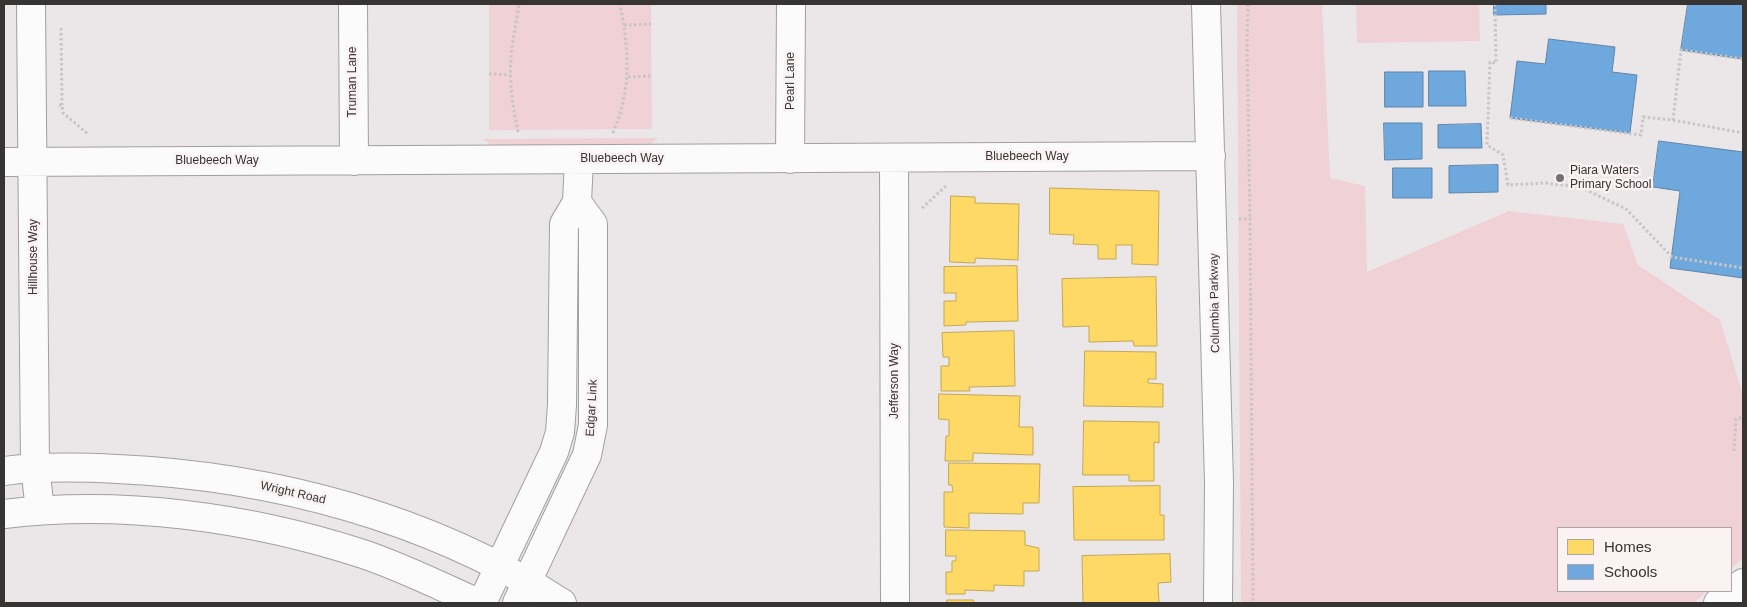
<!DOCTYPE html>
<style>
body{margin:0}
#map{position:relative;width:1747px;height:607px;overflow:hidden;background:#ebe6e7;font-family:Helvetica,sans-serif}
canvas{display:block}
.frame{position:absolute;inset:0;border:5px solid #373434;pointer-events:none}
.legend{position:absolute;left:1557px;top:527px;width:175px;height:65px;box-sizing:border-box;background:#faf2f3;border:1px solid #aca6a7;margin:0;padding:6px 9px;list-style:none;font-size:15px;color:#373434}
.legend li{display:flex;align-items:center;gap:10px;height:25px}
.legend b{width:25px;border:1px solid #aca6a7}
</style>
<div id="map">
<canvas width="1747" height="607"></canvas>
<div class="frame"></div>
<ul class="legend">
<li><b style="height:14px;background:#ffd966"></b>Homes</li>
<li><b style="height:14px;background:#6fa8dc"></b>Schools</li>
</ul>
</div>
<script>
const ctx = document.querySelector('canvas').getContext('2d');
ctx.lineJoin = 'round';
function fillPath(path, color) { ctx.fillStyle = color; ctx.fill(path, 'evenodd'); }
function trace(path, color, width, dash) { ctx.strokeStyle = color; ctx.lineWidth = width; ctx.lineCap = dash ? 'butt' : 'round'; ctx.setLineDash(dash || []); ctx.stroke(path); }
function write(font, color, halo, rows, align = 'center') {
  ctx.font = font + ' Helvetica,sans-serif'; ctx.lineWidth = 5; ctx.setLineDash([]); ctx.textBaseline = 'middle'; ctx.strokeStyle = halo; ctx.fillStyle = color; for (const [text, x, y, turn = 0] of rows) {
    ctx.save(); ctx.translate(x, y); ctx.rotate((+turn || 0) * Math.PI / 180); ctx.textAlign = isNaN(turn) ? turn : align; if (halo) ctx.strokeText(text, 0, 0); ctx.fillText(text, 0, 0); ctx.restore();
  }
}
const green = new Path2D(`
 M489,4h162l1,125 -163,1z
 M1237,4h85l8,174 35,8 2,86 142,-61 114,13 15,41 82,55 23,75v163l-12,11v-41h-173v63h149l-13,12h-453z
 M1356,4h123l1,37 -123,2z
 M658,138l-11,9 -151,1 -13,-9z`);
const homes = new Path2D(`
 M1050,188l109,3 -1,74 -26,-1v-19h-16v14h-18v-14l-25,-1 1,-9 -24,-1z
 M951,196l24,1v6l44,1 -1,56 -43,-2v5l-25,-1z
 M1017,266l1,55 -52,1v3l-22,1v-25h12v-8h-12v-26z
 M1156,277l1,69h-23l-1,-5 -44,1v-16l-26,1 -1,-48z
 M1014,331l1,55 -46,1 1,4h-29v-25h8v-9h-6l-1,-24z
 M1085,351l71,1v27h-8v4l15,1v23l-79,-1z
 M939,394l81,2 -1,31h14v28l-60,-2v8h-28l1,-25h3v-16l-10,-1z
 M1084,421l75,1v21l-5,-1v39h-25v-6h-46z
 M949,463l91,1 -1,39h-16v11l-54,-1v15l-25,-1v-35h9l-1,-7h-3z
 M1160,486v29h4v25h-90l-1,-53z
 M946,530l79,1v14l14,3v23h-15v15l-30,-1v6l-29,-1v4h-19v-22h6v-11h4v-5h-10z
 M1170,554l1,28 -13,1 1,20h-76l-1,-47z
 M947,600h26l2,3h13h-41z`);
const schools = new Path2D(`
 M1494,4h52v10l-52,1z
 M1688,4h55v55l-62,-9z
 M1549,39l66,8 -3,25 25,3 -7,58 -120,-15 7,-57 28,3z
 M1429,71h36l1,35h-37z
 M1385,72h38v35h-38z
 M1384,123h38v36l-37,1z
 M1481,124l1,24h-44v-23z
 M1659,141l84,11v126l-73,-10 10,-77 -27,-4z
 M1498,165v27l-49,1v-27z
 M1393,168h39v30h-39z`);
const path = new Path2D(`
 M1248,4l-1,33 3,182
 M1495,4l1,59 -6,-1 -3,83 16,10 5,30 37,-2 35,4 46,22 46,48 71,11
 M624,25l27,-1
 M61,28l1,77
 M489,74l21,1
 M628,77l23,-1
 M59,105h3l1,8 25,21
 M1510,118l131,17 2,-18 30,3 8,-70 62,9
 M1673,120l70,13
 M518,132c-5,-24 -9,-49 -7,-74 1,-18 6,-36 8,-54
 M613,133c19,-45 16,-83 7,-129
 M922,208l25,-23
 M1239,219h11l3,384
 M1734,451l2,-32 7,-2`);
const minor = new Path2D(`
 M31,4l4,463 5,43
 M353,4l1,157
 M1206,4l13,479 -1,120
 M894,158l1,445
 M790,159l1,-155
 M4,162l1207,-6
 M482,603l72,-151 6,-20 2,-27 2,-181 13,-22 2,-42
 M517,603l70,-148 6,-30v-201l-16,-22`);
const major = new Path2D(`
 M4,471c38,-5 75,-4 113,-2 156,7 314,49 445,134
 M4,514c119,-14 245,3 359,40 39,13 77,32 115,49
 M1718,603l25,-20`);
const markers = [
 [1560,178,5,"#767273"]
];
const streetNames = [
 ["Pearl Lane",791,81,-90],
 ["Truman Lane",353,82,-90],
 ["Bluebeech Way",1027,157],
 ["Bluebeech Way",622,159],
 ["Bluebeech Way",217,161],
 ["Hillhouse Way",34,257,-90],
 ["Columbia Parkway",1215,303,-91],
 ["Jefferson Way",895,381,-90],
 ["Edgar Link",592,408,-87],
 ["Wright Road",293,493,13]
];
const poiNames = [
 ["Piara Waters",1570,171],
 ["Primary School",1570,185]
];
fillPath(green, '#f0d1d6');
fillPath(homes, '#ffd966');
trace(homes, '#c3a857', 1);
fillPath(schools, '#6fa8dc');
trace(schools, '#5e85aa', 1);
trace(minor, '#a29fa0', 30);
trace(major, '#a29fa0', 30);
trace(path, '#c7c5c5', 3, [2.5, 2.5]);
trace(minor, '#fcfbfb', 28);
trace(major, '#fcfbfb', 28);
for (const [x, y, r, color] of markers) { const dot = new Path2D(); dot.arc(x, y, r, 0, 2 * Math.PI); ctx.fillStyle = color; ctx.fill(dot); trace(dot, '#faf2f3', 2); }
write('12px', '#373434', '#faf2f3', streetNames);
write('12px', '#373434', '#faf2f3', poiNames, 'left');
</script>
